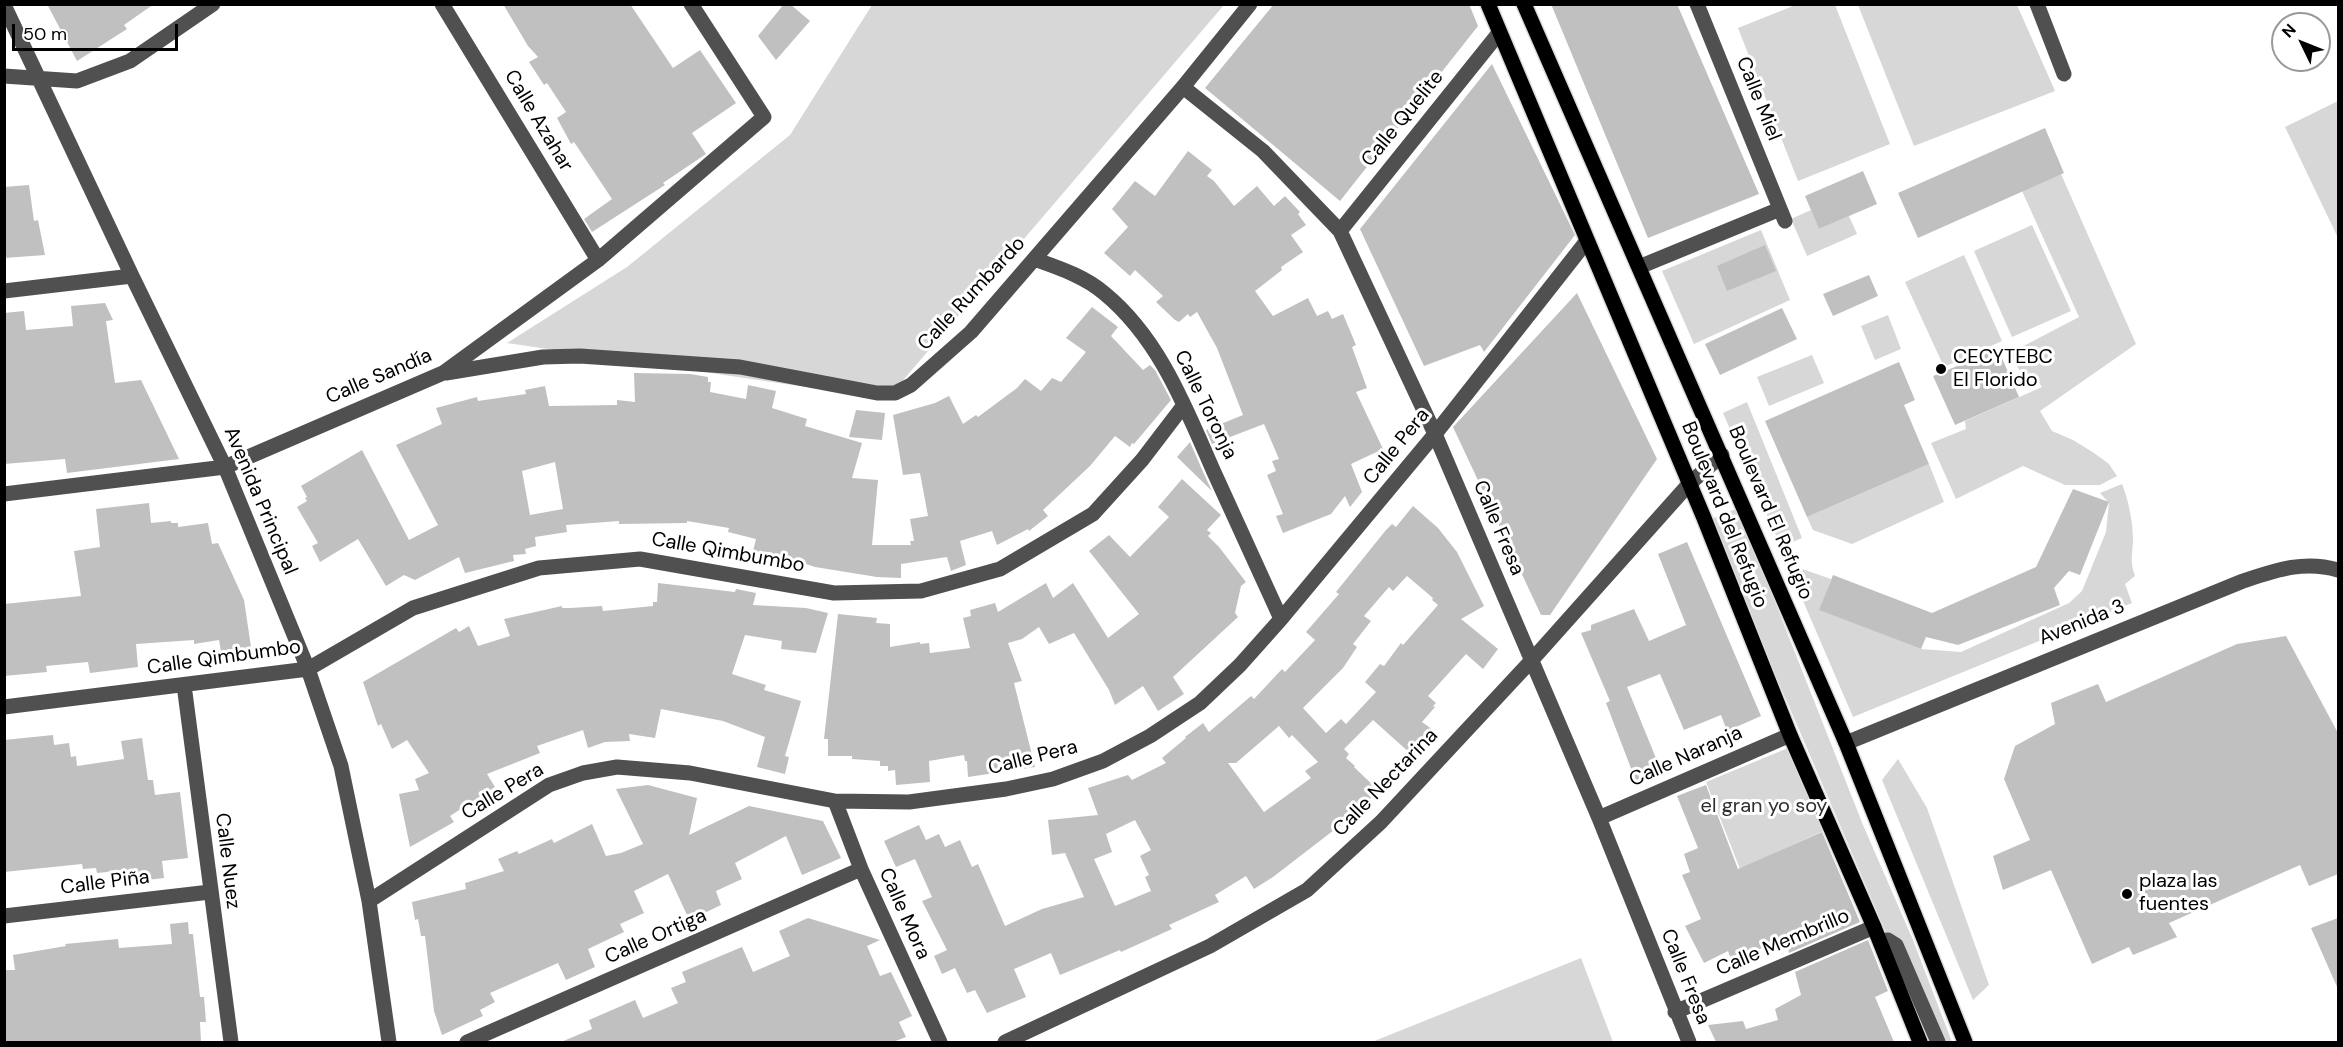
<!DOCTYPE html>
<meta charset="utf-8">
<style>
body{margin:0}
#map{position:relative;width:2343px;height:1047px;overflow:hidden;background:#fff;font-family:"DM Sans",sans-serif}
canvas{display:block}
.frame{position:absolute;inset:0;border:6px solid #000;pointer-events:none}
.north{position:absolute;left:2271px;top:12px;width:60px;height:60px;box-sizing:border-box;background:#fff;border:2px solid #999;border-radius:50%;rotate:313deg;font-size:16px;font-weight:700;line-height:24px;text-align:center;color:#000}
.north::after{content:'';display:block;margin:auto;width:21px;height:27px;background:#000;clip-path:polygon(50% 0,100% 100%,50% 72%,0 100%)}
.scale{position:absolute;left:12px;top:24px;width:166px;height:27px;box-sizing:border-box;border:3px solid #000;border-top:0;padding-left:8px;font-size:18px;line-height:21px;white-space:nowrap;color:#000;-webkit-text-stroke:4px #fff;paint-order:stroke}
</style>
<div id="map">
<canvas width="2343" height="1047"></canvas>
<div class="frame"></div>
<div class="north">N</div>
<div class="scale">50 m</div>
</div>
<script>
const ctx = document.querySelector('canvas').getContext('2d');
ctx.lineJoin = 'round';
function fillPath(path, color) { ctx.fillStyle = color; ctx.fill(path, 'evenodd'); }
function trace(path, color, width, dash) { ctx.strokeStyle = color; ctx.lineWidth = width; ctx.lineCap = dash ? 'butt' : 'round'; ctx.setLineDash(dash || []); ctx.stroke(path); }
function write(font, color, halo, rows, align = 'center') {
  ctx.font = font + ' "DM Sans",sans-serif'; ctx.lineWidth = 6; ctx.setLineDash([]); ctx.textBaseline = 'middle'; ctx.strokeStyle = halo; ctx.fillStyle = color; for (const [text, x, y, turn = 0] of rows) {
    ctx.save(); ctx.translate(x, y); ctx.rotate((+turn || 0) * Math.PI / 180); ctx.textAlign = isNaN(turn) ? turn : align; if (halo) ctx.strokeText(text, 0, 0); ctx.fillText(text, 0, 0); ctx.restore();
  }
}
const green = new Path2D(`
 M1798,4l37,1 55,139 -92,37 -60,-153z
 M872,5h352l-337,394 -380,-56 120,-76 163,-132z
 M1858,5h159l38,86 -141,55z
 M2338,101v137l-53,-111z
 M2061,174l75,170 -96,67 12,20 21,9 21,13 15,11 8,12 -17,9h-35l-42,-19 -67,33 -25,-56 35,-14 -1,-8 77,-34 -7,-10 -10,3 -15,-27 69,-36 -57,-126z
 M1811,210l8,19 30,-13 8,18 -50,22 -16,-37z
 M2032,225l39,86 -59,26 -38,-86z
 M1761,230l29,70 -96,44 -32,-73z
 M1964,255l38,86 -58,26 -39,-85z
 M1888,315l13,34 -26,11 -14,-34z
 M1812,355l12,28 -55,23 -12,-29z
 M1747,402l55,136 -21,9 -58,-134z
 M1929,464l15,38 -92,42 -39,-14 -6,-13z
 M2122,484c7,18 11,38 11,58 -1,13 -3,21 2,34l-10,8 7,19 -279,114 -62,-144 11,-4 29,10 -11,31 101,39 40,3 108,-49 13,-12 24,-59 3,-29 -9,-10z
 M1738,508l125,317 50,115 39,102h-19l-224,-522z
 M1788,748l35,83 -83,38 -34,-87z
 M1898,759l29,49 62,177 -16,15 -91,-220z
 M1581,958l32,84h-241z`);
const building = new Path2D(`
 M47,4h107l-30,21 3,4 -50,32z
 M503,4h127l43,64 27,-18 36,53 -44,30 14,21 -43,29 2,2 -73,47 -8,-13 28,-20 -38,-57 -3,2 -14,-26 9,-6 -19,-29 -3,2 -15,-23 9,-5 -10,-11z
 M784,4h6l20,17 -34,39 -18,-24z
 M1274,4h195l9,22 -138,175 -135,-113z
 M1551,4h126l82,190 -111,44z
 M1492,64l83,171 -91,117 -4,-7 -56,21 -64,-137z
 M2045,128l19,45 -146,65 -20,-45z
 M1188,151l24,19 -5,6 7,5 20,25 23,-20 17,20 11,-10 15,16 -2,2 8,11 -15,10 12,17 -22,15 1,3 -27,21 18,25 35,-18 9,18 11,-5 4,8 11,-5 13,31 -4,2 15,41 -11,4 27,57 -32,15 11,28 -12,15 -5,-11 -14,18 -48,19 -7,-17 7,-2 -16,-39 9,-4 -4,-10 7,-2 -15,-35 -52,20 -6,-14 37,-15 -26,-67 -20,-36 -7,5 -2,-3 -9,8 -4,-2 -19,-18 7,-6 -28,-26 -5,6 -26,-23 24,-26 -16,-18 23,-28 20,15z
 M1863,171l14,33 -58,25 -14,-33z
 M29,185l5,36 4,-1 7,35 -41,3v-71z
 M1765,245l11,26 -49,20 -10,-25z
 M1869,275l9,21 -45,20 -10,-22z
 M1577,293l80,166 -107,156h-9l-88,-188z
 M105,303l8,17 -7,1 9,62 26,-3 38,79 -112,14 -2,-14 -61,5v-151l20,-2 2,19 47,-4 -2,-20z
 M1092,307l26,20 -7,9 32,34 7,-5 5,5 16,30 -37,44 -2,-1 -2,4 -15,-11 -25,30 -47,44 5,6 -19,15 -1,-2 -31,16 -5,-14 -32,10 6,24 -15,6 -4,-14 -46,7v14l-24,-1 -62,-10 -36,-12 -1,4 -25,-8 3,-12 -28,-7 1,-4 -42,-7v2l-68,1v-3l-53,4 1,7 -32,5 1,9 -11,3 1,5 -13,1 1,6 -49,12 -6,-16 -44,23 -11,-5 -18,11 -28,-47 -38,23 -8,-16 6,-3 -21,-36 10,-6 -2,-3 2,-1 -6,-11 61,-36 47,90 29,-15 -42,-80 46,-21 -6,-16 41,-11 1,4 48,-7 -1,-4 20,-4 4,20 68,-1v-5l18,2 -1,-29 56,1 18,3v5h3l-1,10 36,7 2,-14 28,6 -4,17 35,11 -2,7 57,17 -10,35 26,2 -6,65h39l-1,-4h4l-4,-22 18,-3 -8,-43 -17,2 -10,-60 42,-12 14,-7 14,28 13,-9 2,2 39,-29 8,-9 16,12 11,-13 9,4 25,-30 -20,-14zM555,462l8,47 -33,6 -8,-44z
 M1782,308l15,31 -77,36 -15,-31z
 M1998,349l21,48 -64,28 -22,-49z
 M1899,362l16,38 -11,5 25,59 -122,53 -42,-96z
 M856,410l29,3 -3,27 -33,-3z
 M1190,442l14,32 8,17 -35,-34z
 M1182,479l39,36 -14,15 4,3 -3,3 11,11 27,35 -5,4 -6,27 3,4 -65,60 11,17 -26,17 -15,-25 -28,19 -6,-15 -35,-57 -25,11 -10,-17 -17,12 -14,4 14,38 -8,2 21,84 -67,10 -1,-16h-2l-1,-6 -35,6 1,21 -34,3 -1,-15 -7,1v-5h-8v-5l-28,-2v-3h-24v-17h-4l14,-125 39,4 -1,5 14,1v23l30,-5v2l9,-1 1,10 40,-5 -7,-30 8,-2 -1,-6 25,-7 3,9 48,-29 7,15 20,-15 35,55 31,-24 -50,-63 20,-16 21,22 39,-40 -11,-10z
 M2073,489l36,13 -29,73 -11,-4 -15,17 6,17 -102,40 -32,-8 -5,12 -102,-39 14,-35 99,38 104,-46z
 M149,503l2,20 20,-2v2h7v4l30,-4 4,21 6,-1 26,57 7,47 -30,4 -2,-11 -25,4v-4l-58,4 2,23 -48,6 -2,-11 -42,4 1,6 -43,4v-72l77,-8 -7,-45 26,-4 -4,-38z
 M1413,506l25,22 19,24 27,54 -23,13 37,30 -15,20 -17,-15 -38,42 8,7 -3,3 2,1 -13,15 11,8 -22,24 -38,-34 -29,29 5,5 -3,4 9,8 -1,1 24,23 -18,20 -87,67 -19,12 -8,-13 -31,19 4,7 -50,23 3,4 -51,23 -1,-2 -60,25 -9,-22 -37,16 12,28 -39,16 -12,-23 -8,3 -12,-25 -13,6 -8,-18 13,-6 -25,-49 10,-4 -17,-38 -19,8 -12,-26 35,-16 7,15 13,-6 6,13 15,-7 12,27 6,-3 27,62 37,-17 42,-12 -19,-44 -13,2 -4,-35 50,-5 -10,-27 40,-13 4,5 34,-17 -4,-5 24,-20 -1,-1 18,-14 6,9 42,-36 3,3 28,-30 3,3 30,-32 -9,-8 33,-38 -3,-2 50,-62 6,-6 4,3zM1407,576l26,22 -1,2 6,5 -35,40 -2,-2 -17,23 -4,-2 -15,18 11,10 -30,32 -5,-5 -15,14 -23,-25 40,-40 14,-21 -4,-3 18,-23 -7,-5 25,-29 4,4zM1279,726l10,12 3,-3 26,27 -13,9 6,7 -47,34 -36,-49h8zM1135,820l16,30 -11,6 9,19 -4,2 6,14 -36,15 -21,-47 18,-7 -6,-18z
 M1687,542l74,174 -34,15 -6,-16 -37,15 -24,-56 -33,13 35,86 -25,11 -31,-81 4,-2 -29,-68 10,-3v-5l43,-16 15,32 37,-16 -28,-71z
 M658,583l77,9 1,-3 20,4 -3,12 53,3 22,5 -12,40 -35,-4 1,-8 -37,-6 -13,39 34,11 -2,5 37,11 -16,55 4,1 -4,17 -28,-7 8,-30 -42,-16 -62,-12 -6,29 -26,-4 1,7 -25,1 -17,6 -5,-18 -46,16 3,7 -53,21 8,13 -45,29 4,6 -44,25 -11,-53 20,-4 -4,-11 14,-6 -22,-33 -15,9 -11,-25 -3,2 -15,-44 93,-54 3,4 10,-6 9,20 32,-10 -6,-17 58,-13v2h8l32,-2 1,5 50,-5v-4h4z
 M2286,636l52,97v141l-29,12 -9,-21 -131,58 8,14 -44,18 -4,-8 -37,17 -41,-94 -48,20 -10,-34 37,-16 -26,-61 11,-33 40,-22 -4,-21 47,-19 8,18 131,-58z
 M53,735l1,10 15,-2 2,14 5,-1 1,10 47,-7 -3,-18 21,-3 6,42h5l2,15 25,-3 8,66 -26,3 2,17 -26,3 -1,-12 -40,4 -1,-5 -13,1 -1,-5 -78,8v-132z
 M648,785l49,13 -8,37 60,-29 74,15 18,37 -39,17 -16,-39 -51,27 7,16 -26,12 5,14 -29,14 -3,-5 -2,1 -19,-41 -34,17 10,22 -24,11 4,8 -36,17 7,18 -29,13 -8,-17 -68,30 5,9 -15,8 3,6 -41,19 -8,-24 -9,-75h-4l-3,-17 -3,1 -3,-18 54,-13 -1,-6 39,-12 -6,-12 19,-8 2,3 33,-15 2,4 38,-19 14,32 15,-3 22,-9 -27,-55z
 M1706,785l32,84 84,-37 38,90 -71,31 -2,-10 -17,5 -1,-3 -37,16 -4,-10 -24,12 -19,-37 16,-7 -19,-44 8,-3 -6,-18 14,-6 -21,-52z
 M808,918l72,22 -13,6 13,30 11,-4 21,44 -13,6 7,15 -13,5h-332l31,-13 -3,-9 46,-20 8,18 35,-15 -7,-15 15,-6 -4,-10 60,-25 11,25 37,-16 -11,-25z
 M2338,918v71l-27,-61z
 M188,922l1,12h4l7,63h4l2,25h-6l1,20h-197v-72h11l-2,-15 53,-9 -1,-2 53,-5 1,9 53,-4 -2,-20z
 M1868,940l20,51 -13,6 19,45h-178l-8,-17 35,-4 3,8 32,-9 -3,-11 26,-14 -6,-23z`);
const minor = new Path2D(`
 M442,4l156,256
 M1697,4l88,217
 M2037,4l27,70
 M4,5l128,271 93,191 83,202 33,97 28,135 20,141
 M4,76l73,5 53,-20 83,-57
 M1183,87l80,64 77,80 95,203 164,384 90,224
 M1340,231l159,-198
 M1034,259c25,9 50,17 70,34 55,45 81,113 109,177 23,50 46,100 68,149
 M1639,267l141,-58
 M4,291l128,-15
 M446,373l97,-16 37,-1 160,11 137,26h18l16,-8 60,-53 212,-245 67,-83
 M4,494l221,-27 218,-94 155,-113 166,-143 -73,-113
 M184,685l47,357
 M4,707l304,-38 105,-61 126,-40 101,-9 194,34 87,-2 79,-22 93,-55 49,-54 42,-55
 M1846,743l397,-162c33,-11 61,-21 95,-11
 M835,801l26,68 79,173
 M1599,818l191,-83
 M369,901l180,-116 34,-12 34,-6 73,6 145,28 74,1 97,-13 47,-10 50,-18 47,-25 50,-33 40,-38 41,-46 154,-185 151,-192
 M4,916l206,-24
 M1880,941l8,-1 8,5 42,97
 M1675,1012l199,-85
 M467,1042l394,-173
 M1005,1042l205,-96 97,-56 74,-68 150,-161 158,-177 33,-29`);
const major = new Path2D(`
 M1488,4l216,514 86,217 84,192 46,115
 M1524,4l322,739 119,299`);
const markers = [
 [1941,369,6,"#000"],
 [2127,894,6,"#000"]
];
const streetNames = [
 ["Calle Miel",1758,99,68],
 ["Calle Quelite",1403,119,-51],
 ["Calle Azahar",538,121,59],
 ["Calle Rumbardo",972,294,-47],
 ["Calle Sandía",379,377,-23],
 ["Calle Toronja",1205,405,64],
 ["Calle Pera",1397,447,-51],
 ["Avenida Principal",260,501,67],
 ["Boulevard El Refugio",1770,513,67],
 ["Boulevard del Refugio",1724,515,68],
 ["Calle Fresa",1498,528,67],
 ["Calle Qimbumbo",728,553,10],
 ["Avenida 3",2082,623,-22],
 ["Calle Qimbumbo",224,658,-8],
 ["Calle Naranja",1686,757,-24],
 ["Calle Pera",1033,758,-14],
 ["Calle Nectarina",1386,783,-46],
 ["Calle Pera",503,792,-31],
 ["Calle Nuez",227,861,83],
 ["Calle Piña",105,883,-7],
 ["Calle Mora",904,914,66],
 ["Calle Ortiga",656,937,-24],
 ["Calle Membrillo",1783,943,-23],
 ["Calle Fresa",1685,977,68]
];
const poiNames = [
 ["CECYTEBC",1953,358],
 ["El Florido",1953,381],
 ["plaza las",2139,882],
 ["fuentes",2139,905]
];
const parkNames = [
 ["el gran yo soy",1764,807]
];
fillPath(green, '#d7d7d7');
fillPath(building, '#c0c0c0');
trace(major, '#dbdbdb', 18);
trace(minor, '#505050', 15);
trace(major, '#000', 15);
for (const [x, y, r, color] of markers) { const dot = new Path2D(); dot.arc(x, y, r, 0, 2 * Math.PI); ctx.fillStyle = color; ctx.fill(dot); trace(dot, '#fff', 2); }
write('20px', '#000', '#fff', streetNames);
write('20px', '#000', '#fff', poiNames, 'left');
write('20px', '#2e2e2e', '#fff', parkNames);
</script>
